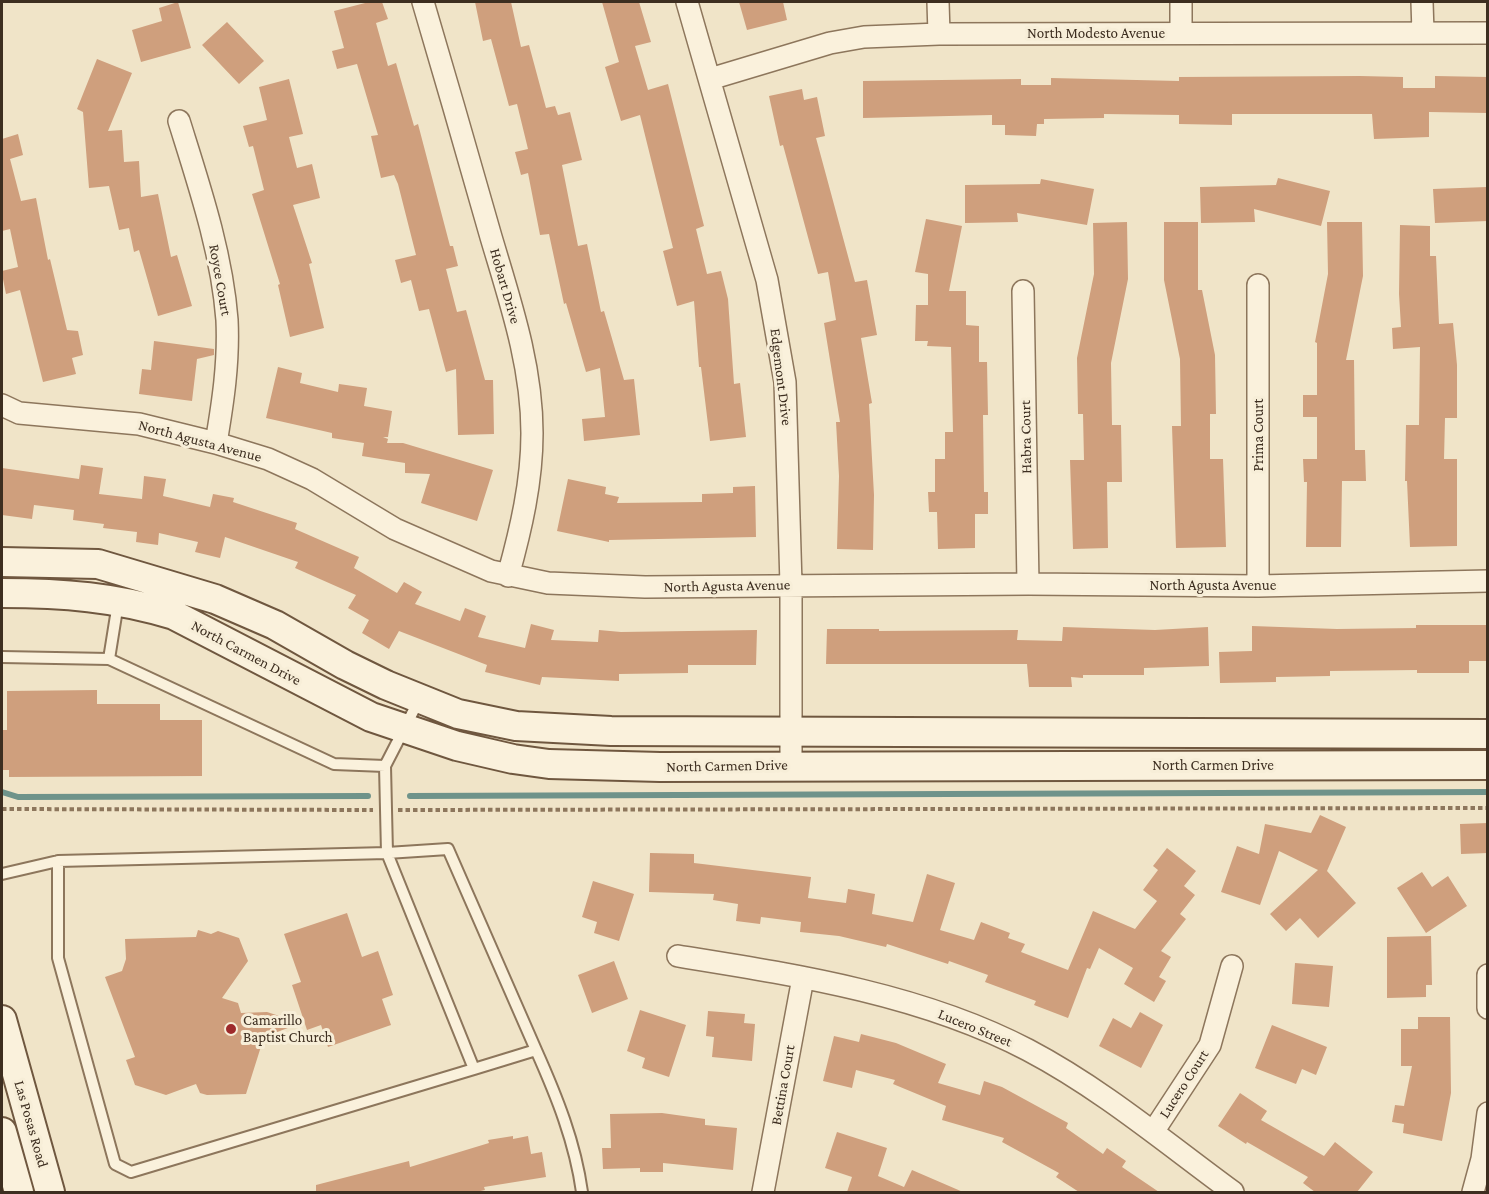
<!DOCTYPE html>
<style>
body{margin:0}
#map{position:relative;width:1489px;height:1194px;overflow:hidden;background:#f0e4c8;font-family:"Crimson Pro",serif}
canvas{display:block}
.frame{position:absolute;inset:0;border:3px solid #3d2e20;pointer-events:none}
</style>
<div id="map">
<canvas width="1489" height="1194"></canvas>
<div class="frame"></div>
</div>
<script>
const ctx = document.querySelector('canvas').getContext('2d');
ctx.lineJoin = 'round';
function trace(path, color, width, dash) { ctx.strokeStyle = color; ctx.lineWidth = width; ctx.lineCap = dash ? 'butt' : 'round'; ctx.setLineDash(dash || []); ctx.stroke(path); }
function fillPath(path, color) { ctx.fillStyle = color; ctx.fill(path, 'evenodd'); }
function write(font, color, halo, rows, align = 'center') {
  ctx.font = font + ' "Crimson Pro",serif'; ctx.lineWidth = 6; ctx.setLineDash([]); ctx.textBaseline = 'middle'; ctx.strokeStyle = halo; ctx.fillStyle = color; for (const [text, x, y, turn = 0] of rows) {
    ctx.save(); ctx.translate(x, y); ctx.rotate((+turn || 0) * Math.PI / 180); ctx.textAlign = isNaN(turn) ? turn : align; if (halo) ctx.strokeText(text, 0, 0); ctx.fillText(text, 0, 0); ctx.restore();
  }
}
const stream = new Path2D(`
 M2,792l16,5 350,-1
 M410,796l1078,-4`);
const building = new Path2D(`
 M178,2l13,46 -50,14 -9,-32 30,-9 -3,-13z
 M369,2h13l6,17 -12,4 12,43 8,-3 18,63 4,-2 32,122h3l5,20 -12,3 11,43 9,-2 19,70h8l1,54 -36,1 -2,-66 -10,3 -17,-63 -10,2 -8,-31 -10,3 -6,-23 21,-5 -18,-71 -4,-9 -13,3 -10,-42 7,-1 -21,-71 -20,5 -5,-18 12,-3 -10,-37z
 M475,2h36l10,45 8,-2 17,63 9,-2 3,9 12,-3 12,48 -20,5 16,81 9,-2 14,68 3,-1 20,69 10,-1 6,56 -56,6 -2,-22 23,-2 -5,-49 -14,4 -20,-69 -2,1 -15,-70 -9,1 -12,-62 -7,2 -6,-23 13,-3 -11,-45 -8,2 -18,-67 -8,2z
 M602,2h37l12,40 -16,4 13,44 20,-6 36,142 -8,3 11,45 14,-3 7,28 6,85 6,-1 6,54 -36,4 -9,-74h-2l-5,-66 -17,5 -14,-55 10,-3 -33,-133 -19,6 -16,-54 14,-5z
 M739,2h44l4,18 -40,10z
 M227,22l37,39 -25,23 -37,-39z
 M97,59l35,14 -24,58 14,-1 2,32 15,-1 2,36 17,-3 13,63 6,-2 15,51 -34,10 -19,-66 -5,2 -5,-24 -10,2 -10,-44 -20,2 -6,-76 -6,-3z
 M1360,76l43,1v11h32v-12l53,1v36l-59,-1v25l-55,2 -2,-25h-140v11l-53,-1v-9l-75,-1v4l-60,1v5h-7l-1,12 -31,-1v-10h-13v-10l-129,3v-37l158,-2v6h30v-7l128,3v-4z
 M289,79l14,55 -14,3 8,31 15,-4 8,34 -27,7 19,58 -3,1 15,64 -34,9 -12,-52 2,-1 -28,-90 12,-4 -11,-44 -4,1 -6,-21 24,-6 -8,-33z
 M802,89l2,11 13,-3 8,39 -9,2 39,144 12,-2 10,55 -16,3 11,65 -3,1 5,91 -1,55 -36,-1 2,-73 -3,-54h4l-16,-99 12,-3 -8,-48 -10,2 -35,-129 -3,1 -11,-50z
 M18,134l5,21 -13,4 11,42 15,-3 12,62 2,-1 17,71 11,1 5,24 -11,3 4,16 -33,8 -23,-92 -14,4 -4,-20v-3l16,-4 -8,-38 -8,2v-92z
 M1278,178l52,13 -9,35 -67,-17 1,13 -54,1 -1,-36 76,-2z
 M1041,179l53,10 -7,36 -70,-12 1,9 -53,1v-38l75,-1z
 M1487,187l1,34 -53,2 -2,-34z
 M926,219l36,7 -13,65h17v34l13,1v36h8l1,53h-5l1,77h4v22h-13v34l-37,1 -1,-37h-8l-1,-20h7v-33h10v-27h8l-2,-85 -24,-1 1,-5h-13l1,-36h12v-31l-13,-2z
 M1127,222l1,57 -17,84 1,62h9l1,57h-15l1,66 -35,1 -3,-89h14l-1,-46h-5l-1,-56 17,-84 -1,-51z
 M1164,222h34v68h4l13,65 1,59h-6v45h13l3,88 -50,1 -4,-122h9l-1,-67 -16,-79z
 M1327,222h35l1,54 -17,84h8l1,90h10l1,31h-24l-1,66h-35l1,-65h-3l-1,-23h14v-42h-14v-22h14v-52l-2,-1 13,-68z
 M1400,225l30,1v30h6l3,68 14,-1 4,42v53h-12l-1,41h13v87l-47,1 -3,-66h-2l1,-56h13l1,-78 -27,2 -1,-21 9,-1 -2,-33z
 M154,341l60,8v6l-17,4 -5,42 -53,-7 3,-25 9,1z
 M278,367l24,6 -2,10 38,9 1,-8 28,4 -3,18 28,5 -4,26h-5l5,2 -1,4h16l90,27 -16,51 -56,-18 9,-29 -25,-1v-10l-43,-7 2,-13 -32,-5v-5l-66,-15z
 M81,465l22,3 -4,26 43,5 2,-23 22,3 -3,17 47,11 3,-13 21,4 -1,4 64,21 -2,6 64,28 -5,11 43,25 7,-11 18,10 -7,12 45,17 5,-13 21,8 -8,21 47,11 6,-24 23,6 -3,10 47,2 1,-12 22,2 136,-2 -1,35h-68v8l-69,1v7l-77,-4 -2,8 -55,-13 2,-7 -88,-34 -10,18 -27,-16 7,-13 -21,-12 8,-13 -61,-27 3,-6 -73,-25 -5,21 -25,-6 3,-10 -39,-9 -1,12 -22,-3 1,-10 -34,-4 1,-4 -31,-4 1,-10 -40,-5 -2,14 -30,-4v-47l77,11z
 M568,479l38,8 -1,7 14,3 -2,6 85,-1v-8l31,-1v-6l22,-1 1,51 -147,3v2l-52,-11z
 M1416,625h72v36h-19v12h-52v-3l-87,1v5l-54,1v5l-56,1 -1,-31 33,-1v-25l85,3 79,-1z
 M1063,627l92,3 53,-3 1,39 -65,2v7h-61v3l-12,-1 1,10h-43l-2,-23h-201l1,-35h52v2l139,-1 -1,10 45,1z
 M97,690v14h63v16h42v56l-193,1v-7h-7v-40h5v-39z
 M1320,815l26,12 -19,44 29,32 -38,35 -18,-20 -14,13 -16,-17 48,-44 -39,-19 -19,54 -39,-13 16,-46 22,8 6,-30 46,9z
 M1488,823v30l-27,1 -1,-30z
 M1167,848l29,23 -12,15 11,9 -15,19 6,5 -25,32 10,6 -12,20 7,4 -12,21 -30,-18 9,-16 -34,-20 -9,21 -3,-1 -19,50 -34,-13 2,-4 -51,-19 3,-7 -39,-14 -1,3 -61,-20 -1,3 -47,-11 -39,-4 1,-10 -40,-5 -1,7 -24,-3 2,-17 -25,-4 1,-6 -65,-2 1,-39 44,1v9l117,14 -3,21 38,5 2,-14 27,5 -3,20 41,8 14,-48 28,9 -15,47 34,10 7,-18 29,11 -2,5 17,6 -4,8 47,18 25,-59 42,18 22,-28 -14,-11 15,-20 -5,-4z
 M1422,872l10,15 16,-11 19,30 -41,27 -29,-45z
 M593,881l41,13 -15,47 -25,-8 3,-11 -15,-5z
 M347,913l15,44 16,-6 15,44 -11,4 9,26 -63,22 -7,-22 -14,5 -15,-45 9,-3 -17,-48z
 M198,930l13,4 7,-3 21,7 9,23 -26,37 16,5 3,10 26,-1 34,11 -37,14 -18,57 -39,1 -7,-2 -4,-9 -30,11 -31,-10 -9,-25 9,-3 -30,-80 17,-6 4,-12 -1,-20 71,-2z
 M1431,936l1,49h-6v12l-39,1v-61z
 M614,961l14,38 -36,14 -14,-38z
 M1295,963l38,3 -4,41 -37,-3z
 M640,1010l46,15 -17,52 -27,-9 3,-10 -18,-7z
 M708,1011l37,3 -1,9 11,1 -3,37 -40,-4 2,-20 -8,-1z
 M1140,1012l23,13 -22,43 -42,-22 14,-28 18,10z
 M1418,1017h32l1,76 -9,48 -39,-8 1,-9 -12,-2 3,-17 9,1 8,-40h-11v-37h17z
 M1272,1025l55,22 -11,28 -14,-6 -6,15 -41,-16z
 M861,1034l35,9 50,21 -8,19 42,12 4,-14 18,6 66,36 -2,5 37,26 4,-6 19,13 -4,6 37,25h-80l-23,-15 3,-4 -57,-31 2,-4 -62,-18 4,-14 -53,-22 2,-4 -39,-10 -4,18 -29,-7 11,-45 25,6z
 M1240,1093l27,18 -6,9 63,36 11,-14 38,30 -16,20h-42l-12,-9 5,-6 -61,-35 -1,2 -28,-18z
 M662,1113l43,6v6l32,3 -4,42 -70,-7v9h-23v-4l-37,1 -1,-21h9l-1,-34z
 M837,1132l50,16 -9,28 26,11 8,-17 51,22h-116l5,-15 -27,-9z
 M513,1136v3l15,-3 3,18 11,-2 4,25 -62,10 1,3 -9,2h-160v-7l93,-24 1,6 79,-24 -1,-3z`);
const path = new Path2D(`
 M2,809l371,1
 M398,810l1090,-2`);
const service = new Path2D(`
 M2,657l107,2 225,105 51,2
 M109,659l9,-56
 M419,700l-34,66 2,87 61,-4 88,201 -62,19
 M2,874l56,-13 329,-8 87,216 -343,103 -16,-8 -57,-206v-97
 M536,1050c21,47 39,92 46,142`);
const minor = new Path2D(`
 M423,2c23,78 46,157 68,235 19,64 41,128 41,196 0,49 -11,96 -24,143
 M687,2l80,278 18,102 6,203v180
 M938,2l1,32
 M1181,2v31
 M1422,2l1,31
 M710,79l120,-36 34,-6 75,-3 549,-1
 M179,121c20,64 43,132 48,199 2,42 -4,82 -11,123
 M1258,285v301
 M1023,291l5,293
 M2,405l17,8 120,11 77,19 52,16 44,20 83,50 96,42 57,12 97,4 383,-3 230,2 230,-5
 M678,956c118,19 243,38 350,94 74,39 138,93 205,142
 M1488,975v33
 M1153,1132l57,-87 22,-79
 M763,1192l40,-214
 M1473,1192l9,-33 6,-46`);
const secondary = new Path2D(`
 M2,562l96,2 117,35 60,26 70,40 41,20 72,29 58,12 95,5 877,3
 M2,593c59,0 115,4 172,22l197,102 86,29 56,13 36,5 111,3 828,-2
 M2,1020l48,172
 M2,1132l17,60`);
const markers = [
 [231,1029,6,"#9e2a2b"]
];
const streetNames = [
 ["North Modesto Avenue",1096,33],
 ["Royce Court",220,280,80],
 ["Hobart Drive",505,286,74],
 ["Edgemont Drive",781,377,83],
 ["Prima Court",1258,435,-90],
 ["Habra Court",1026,437,-91],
 ["North Agusta Avenue",200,441,15],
 ["North Agusta Avenue",1213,585],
 ["North Agusta Avenue",727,586,-1],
 ["North Carmen Drive",246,653,28],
 ["North Carmen Drive",1213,765],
 ["North Carmen Drive",727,766,-1],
 ["Lucero Street",975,1028,22],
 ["Lucero Court",1184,1084,-57],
 ["Bettina Court",783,1085,-80],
 ["Las Posas Road",31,1124,74]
];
const poiNames = [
 ["Camarillo",243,1020],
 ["Baptist Church",243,1037]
];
trace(stream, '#6f938a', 6);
fillPath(building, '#cf9f7d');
trace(service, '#8d765c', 14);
trace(minor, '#8d765c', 24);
trace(secondary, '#6f573f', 32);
trace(path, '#8d765c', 4, [4.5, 3]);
trace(service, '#faf1dc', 10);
trace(minor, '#faf1dc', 21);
trace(secondary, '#faf1dc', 28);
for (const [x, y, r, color] of markers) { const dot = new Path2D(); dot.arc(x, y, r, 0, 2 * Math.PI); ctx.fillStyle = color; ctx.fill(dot); trace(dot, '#f7eed8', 2); }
write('15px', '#3d2e20', '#f7eed8', streetNames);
write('15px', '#3d2e20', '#f7eed8', poiNames, 'left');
</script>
